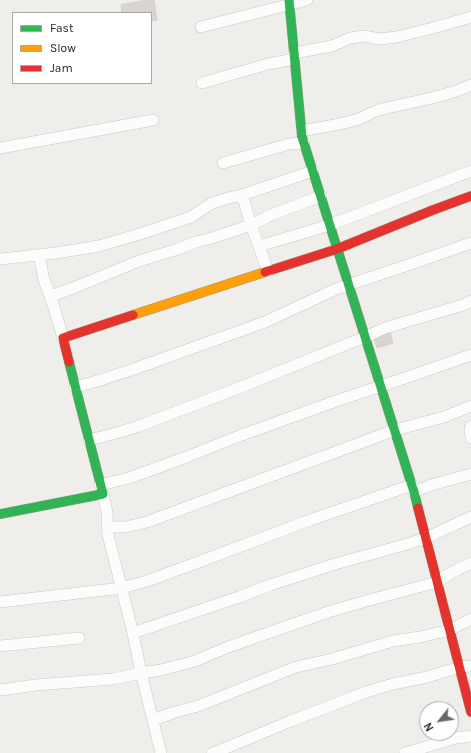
<!DOCTYPE html>
<style>
body{margin:0}
#map{position:relative;width:471px;height:753px;overflow:hidden;background:#f0eeeb;font-family:Karla,sans-serif}
canvas{display:block}
.legend{position:absolute;left:12px;top:12px;width:140px;height:72px;box-sizing:border-box;background:#fff;border:1px solid #a7a7a7;margin:0;padding:5px 7px;list-style:none;font-size:12px;color:#222}
.legend li{display:flex;align-items:center;gap:8px;height:20px}
.legend b{width:20px;border:1px solid #a7a7a7}
.north{position:absolute;left:419px;top:701px;width:40px;height:40px;box-sizing:border-box;background:#fff;border:1px solid #a7a7a7;border-radius:50%;rotate:240deg;font-size:11px;font-weight:700;line-height:16px;text-align:center;color:#222}
.north::after{content:'';display:block;margin:auto;width:14px;height:18px;background:#6a6968;clip-path:polygon(50% 0,100% 100%,50% 72%,0 100%)}
</style>
<div id="map">
<canvas width="471" height="753"></canvas>
<ul class="legend">
<li><b style="height:5px;background:#30b455"></b>Fast</li>
<li><b style="height:5px;background:#ff9f0a"></b>Slow</li>
<li><b style="height:5px;background:#e5322d"></b>Jam</li>
</ul>
<div class="north">N</div>
</div>
<script>
const ctx = document.querySelector('canvas').getContext('2d');
ctx.lineJoin = 'round';
function fillPath(path, color) { ctx.fillStyle = color; ctx.fill(path, 'evenodd'); }
function trace(path, color, width, dash) { ctx.strokeStyle = color; ctx.lineWidth = width; ctx.lineCap = dash ? 'butt' : 'round'; ctx.setLineDash(dash || []); ctx.stroke(path); }
const building = new Path2D(`
 M148,0h6l3,20 -6,1v-8h-29l-1,-8z
 M390,332l3,11 -16,5 -3,-11z`);
const street = new Path2D(`
 M201,27l106,-27
 M294,53l38,-7 18,-8 14,-2 15,3 18,-2 36,-9 38,-11
 M202,83l66,-19 26,-5
 M302,131c19,-4 39,-6 57,-12 7,-3 13,-7 20,-9 30,-8 64,-12 92,-25
 M0,148l153,-28
 M223,163l66,-19 15,-1
 M239,196l74,-25
 M259,246l71,-21 141,-54
 M39,255l5,25 9,24 10,34
 M0,259l56,-6 43,-7 44,-13 48,-16 21,-14 20,-6 7,-1 5,5 7,24 17,46
 M51,296l27,-10 61,-25 36,-11 21,-8 16,-4 39,-13 20,-10 50,-19
 M75,387l19,-5 40,-13 131,-47 71,-33 72,-24 63,-22
 M471,426l-1,5 1,7
 M89,440l28,-7 22,-7 97,-37 129,-52 20,-9 78,-23 8,-4
 M100,485l29,-7 55,-20 55,-22 97,-35 69,-23 66,-23
 M414,492l17,-7 40,-11
 M108,527h18l21,-5 248,-92 49,-13 27,-11
 M0,602l122,-14 25,-7 49,-18 117,-44 99,-34
 M133,633l106,-36 31,-12 65,-21 69,-19 22,-7 45,-21
 M0,646l79,-8
 M0,690l36,-5 77,-6 28,-6 -8,-40 -25,-98 -1,-23 -4,-18
 M153,720l22,-8 23,-6 98,-39 36,-8 61,-18 27,-4 30,-7 21,-11
 M161,753l-20,-80 20,-3 34,-9 33,-14 100,-35 38,-11 71,-19 14,-9 20,-10
 M212,753l4,-1 75,-31 75,-29 27,-8 34,-7 33,-10 11,-1
 M405,753l51,-15 15,-2`);
const fast = new Path2D(`
 M289,0l13,137 112,355 4,16
 M0,514l103,-20 -34,-132`);
const slow = new Path2D(`
 M133,315l132,-43`);
const jam = new Path2D(`
 M265,272l72,-23 96,-39 38,-14
 M69,362l-6,-24 70,-23
 M418,508l53,204`);
fillPath(building, '#d7d4d2');
trace(building, '#d3d0cc', 1);
trace(street, '#c9c8c7', 12);
trace(fast, '#999a82', 10);
trace(slow, '#999a82', 10);
trace(jam, '#999a82', 10);
trace(street, '#fdfcfc', 11);
trace(fast, '#30b455', 9);
trace(slow, '#ff9f0a', 9);
trace(jam, '#e5322d', 9);
</script>
